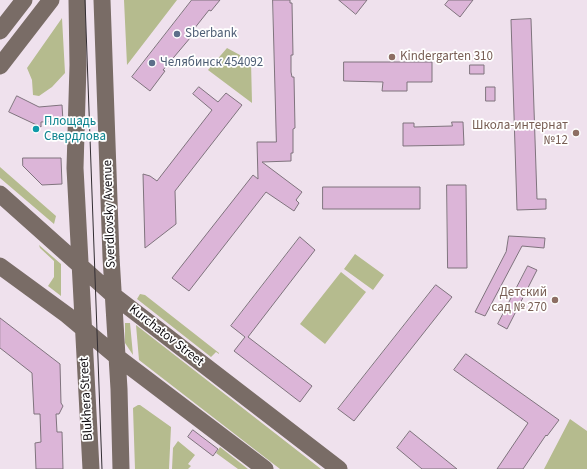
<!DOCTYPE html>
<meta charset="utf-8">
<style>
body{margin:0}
canvas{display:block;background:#efe1ed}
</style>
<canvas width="587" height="469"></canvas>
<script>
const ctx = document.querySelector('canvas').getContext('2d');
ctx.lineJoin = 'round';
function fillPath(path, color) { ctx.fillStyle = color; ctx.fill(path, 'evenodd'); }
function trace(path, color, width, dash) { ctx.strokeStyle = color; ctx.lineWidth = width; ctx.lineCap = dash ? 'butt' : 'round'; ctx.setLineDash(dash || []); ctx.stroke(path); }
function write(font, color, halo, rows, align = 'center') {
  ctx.font = font + ' "Source Sans 3",sans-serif'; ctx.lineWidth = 3.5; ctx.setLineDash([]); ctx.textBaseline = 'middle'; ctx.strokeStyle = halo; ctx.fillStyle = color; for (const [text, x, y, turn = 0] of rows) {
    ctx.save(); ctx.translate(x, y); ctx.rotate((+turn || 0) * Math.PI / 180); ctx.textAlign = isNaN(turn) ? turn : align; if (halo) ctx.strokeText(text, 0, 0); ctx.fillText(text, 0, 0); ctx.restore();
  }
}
const green = new Path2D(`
 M124,0h53l-50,65z
 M62,18l3,55 -13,14 -13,9 -6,-1 -1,-15 -5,-12z
 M227,48l24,13 1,42 -44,-33z
 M0,167l56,49 -2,8 -54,-46z
 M39,245l22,19v32l-13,-10 6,-9v-16l-14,-13z
 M355,254l29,21 -11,15 -29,-21z
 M341,272l25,20 -41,52 -25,-20z
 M140,294l5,1 74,58v1l-3,-2 -5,5 -74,-58z
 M125,323h5l3,32 -8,-12z
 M136,325l185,144h-41l-141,-109z
 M138,405h2l31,22 -2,42h-34l-2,-61z
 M570,419l17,12v38h-43z
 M178,441l17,14 -7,9 3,2 -3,3h-16l1,-21z
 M220,447l28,22h-10l-22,-16z`);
const building = new Path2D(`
 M192,0h28l-9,11 -2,-1 -15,19 2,2 -33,39 2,1 -15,20 -18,-14z
 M273,0h17v3h2l1,52h-2v17l1,5h2l1,51 -2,1v24h-2v8l-29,1 40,30 -6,8 3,3 -5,8 -28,-19 -77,99 -17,-13 81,-103 5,4 -1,-37h19z
 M339,0h28l-11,14z
 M449,0h24l-13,17 -15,-12z
 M531,19l6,180h9v10l-29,1 -6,-190z
 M344,62h88v20h-25v9h-25l1,-9 -39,-1z
 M470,65h14v9h-14z
 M199,87l19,15 8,-9 16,12 -67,86 1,33 -31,24 -2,-74 7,2 7,5 55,-71 -19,-16z
 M486,87h9v14h-9z
 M17,96l22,11 23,-2 1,16 -22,1v5l-32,-15z
 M452,122h11l1,23 -61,1v-23h11v4l38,-1z
 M23,158h38l1,26 -20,1 -19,-19z
 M447,185h19l1,83h-19z
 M323,187h97v22h-97z
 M509,236l36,2 -1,10 -22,-2 -37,70 -10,-4 31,-60z
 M300,237l15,13 -67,87 64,49 -12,16 -66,-51 11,-14 -14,-11z
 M528,266l9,4 -30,59 -9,-5z
 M436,285l16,12 -98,124 -16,-12z
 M0,318l60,46 1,39 2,3 -4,8h-3l1,18h5l1,37h-27l-1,-26 6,-1 -1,-28h-6l-2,-41 -32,-25z
 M466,354l93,66 -12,16 -1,-1 -23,34h-26l31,-46 -74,-53z
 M193,430l25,19 -5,7 -25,-19z
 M410,431l47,38h-35l-25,-21z`);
const major = new Path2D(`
 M77,0l1,65 -3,103 16,301
 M102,0l9,257 8,132 2,80
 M0,31l24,-31
 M0,66l51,-66
 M0,194l113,101 226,174
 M0,266l67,49 49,41 149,113`);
const tram = new Path2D(`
 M85,0l17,469`);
const markers = [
 [177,34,4,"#5c6f8a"],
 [392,57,4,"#8d6e63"],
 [152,63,4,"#5c6f8a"],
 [36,129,4,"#0f9aa8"],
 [576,133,4,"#8d6e63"],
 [555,300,4,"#8d6e63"]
];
const serviceNames = [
 ["Sberbank",185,34],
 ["Челябинск 454092",160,63]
];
const educationNames = [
 ["Kindergarten 310",400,57,"left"],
 ["Школа-интернат",568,126],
 ["№12",568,141],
 ["Детский",547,293],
 ["сад № 270",547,308]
];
const cultureNames = [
 ["Площадь",44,122],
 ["Свердлова",44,137]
];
const streetNames = [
 ["Sverdlovsky Avenue",110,214,-92],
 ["Kurchatov Street",166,336,38],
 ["Blukhera Street",87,399,-93]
];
fillPath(green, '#b5bb8e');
fillPath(building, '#dcb5d8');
trace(building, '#7f737d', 1);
trace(major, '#796c66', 17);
trace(tram, '#322d32', 1);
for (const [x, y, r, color] of markers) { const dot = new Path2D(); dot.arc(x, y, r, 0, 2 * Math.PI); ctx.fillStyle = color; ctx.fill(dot); trace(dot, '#fff', 1.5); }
write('13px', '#4e5e75', '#fff', serviceNames, 'left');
write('13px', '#785e54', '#fff', educationNames, 'right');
write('13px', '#0d838f', '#fff', cultureNames, 'left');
write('13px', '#0f0b0f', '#fff', streetNames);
</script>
